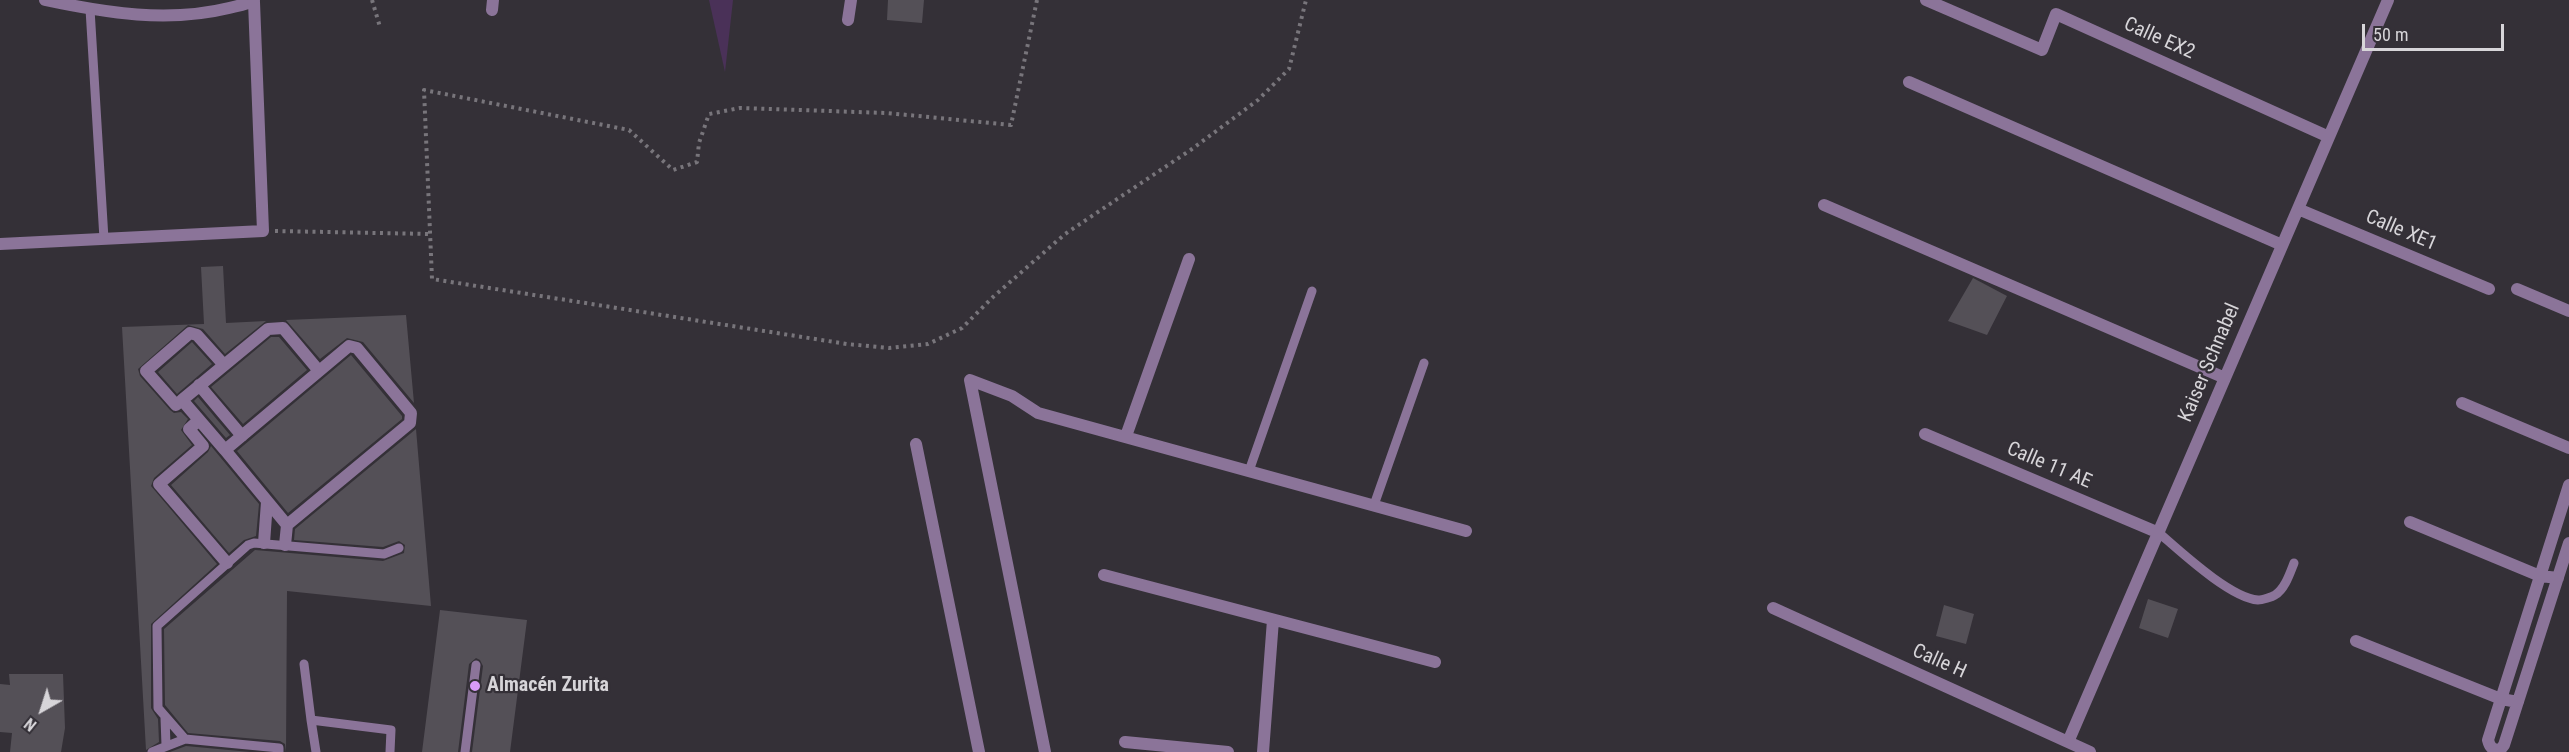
<!DOCTYPE html>
<meta charset="utf-8">
<style>
body{margin:0}
#map{position:relative;width:2569px;height:752px;overflow:hidden;background:#343037;font-family:"Roboto Condensed",sans-serif}
canvas{display:block}
.north{position:absolute;left:12px;top:680px;width:60px;height:60px;-webkit-text-stroke:4px #343037;paint-order:stroke;rotate:219deg;font-size:16px;font-weight:700;line-height:24px;text-align:center;color:#d7d5d9}
.north::after{content:'';display:block;margin:auto;width:21px;height:27px;background:#d7d5d9;clip-path:polygon(50% 0,100% 100%,50% 72%,0 100%)}
.scale{position:absolute;left:2362px;top:24px;width:142px;height:27px;box-sizing:border-box;border:3px solid #d7d5d9;border-top:0;padding-left:8px;font-size:18px;line-height:21px;white-space:nowrap;color:#d7d5d9;-webkit-text-stroke:4px #343037;paint-order:stroke}
</style>
<div id="map">
<canvas width="2569" height="752"></canvas>
<div class="north">N</div>
<div class="scale">50 m</div>
</div>
<script>
const ctx = document.querySelector('canvas').getContext('2d');
ctx.lineJoin = 'round';
function fillPath(path, color) { ctx.fillStyle = color; ctx.fill(path, 'evenodd'); }
function trace(path, color, width, dash) { ctx.strokeStyle = color; ctx.lineWidth = width; ctx.lineCap = dash ? 'butt' : 'round'; ctx.setLineDash(dash || []); ctx.stroke(path); }
function write(font, color, halo, rows, align = 'center') {
  ctx.font = font + ' "Roboto Condensed",sans-serif'; ctx.lineWidth = 4.5; ctx.setLineDash([]); ctx.textBaseline = 'middle'; ctx.strokeStyle = halo; ctx.fillStyle = color; for (const [text, x, y, turn = 0] of rows) {
    ctx.save(); ctx.translate(x, y); ctx.rotate((+turn || 0) * Math.PI / 180); ctx.textAlign = isNaN(turn) ? turn : align; if (halo) ctx.strokeText(text, 0, 0); ctx.fillText(text, 0, 0); ctx.restore();
  }
}
const green = new Path2D(`
 M709,0h24l-8,72z`);
const building = new Path2D(`
 M888,0h36l-2,23 -35,-3z
 M223,266l3,57 40,-2 -41,33 -22,-25 -15,-4 -50,44 2,7 30,34 4,3 7,-1 7,7 -7,11 11,15 -38,33 -3,8 66,78 -66,60v84l7,11 1,23 -13,8 -24,-423 82,-3 -3,-57z
 M1973,278l34,18 -20,39 -39,-14z
 M406,315l8,88 -51,-61 -16,-4 -27,21 -34,-39z
 M271,337h8l28,33 -64,54 -32,-37z
 M192,342l20,22 -35,30 -19,-22z
 M351,355l51,61v3l-114,94 -51,-62z
 M198,397l32,38 -4,3 -32,-37z
 M416,429l15,177 -144,-15 -1,161 -1,-8 -5,-3 -92,-8 -23,-28 -1,-76 91,-79 128,11 21,-8 1,-8 -6,-4 -16,6 -89,-7 1,-11z
 M211,446l48,58 -3,32 -12,4 -15,13 -58,-68 37,-33z
 M2148,599l30,10 -10,29 -29,-10z
 M1944,605l30,9 -8,30 -30,-8z
 M440,610l87,10 -17,132h-38l11,-86 -3,-6 -4,-2 -7,6 -11,88h-36z
 M9,674h54l2,54 -4,24h-51l2,-19 -12,-1v-48l10,1z
 M186,746l64,6h-80z`);
const path = new Path2D(`
 M372,0l8,27
 M1037,0l-26,125 -124,-12 -147,-5 -31,6 -10,29 -2,19 -24,8 -44,-40 -205,-40 8,189 415,65 42,4 39,-4 34,-16 31,-31 72,-63 127,-85 66,-49 31,-31 17,-69
 M275,231l155,3`);
const service = new Path2D(`
 M90,9l14,230
 M1249,471l63,-180
 M1374,505l50,-142
 M2159,533c21,18 71,65 99,67 4,0 14,-3 17,-5 10,-6 15,-22 19,-32
 M304,664l7,56 80,10 -1,22
 M165,718l1,27
 M311,720l5,32
 M152,752l33,-13
 M279,752v-4l-94,-9 -27,-31 -1,-82 91,-81 6,-2 130,11 15,-6
 M465,752l11,-87`);
const pedestrian = new Path2D(`
 M199,385l43,51
 M182,400l-6,5 -30,-34 44,-38 7,2 27,30
 M199,420l-10,9 14,17 -44,38 68,79
 M225,450l62,75
 M264,543l3,-41
 M285,545l2,-20 123,-102 1,-10 -54,-65 -8,-2 -124,104 -43,-50 86,-71 15,-1 36,43`);
const minor = new Path2D(`
 M45,0c61,13 123,23 184,8 8,-2 20,-4 25,-8
 M1926,0l116,50 14,-36 273,123
 M492,10l1,-10
 M848,20l3,-20
 M1909,82l373,163
 M1824,205l401,173
 M2298,209l191,80
 M0,244l263,-13 -9,-229
 M2517,289l52,22
 M2462,403l107,45
 M1925,434l234,99
 M1126,436l63,-177
 M916,444l63,308
 M2569,485l-81,255c2,8 5,10 12,10l4,-5 65,-202
 M2410,522l130,54 18,2
 M1104,575l331,87
 M1773,608l317,144
 M2356,641l145,58 17,3
 M1125,742l103,10
 M2068,742l320,-742
 M1045,752l-75,-372 42,16 26,17 428,118
 M1263,752l10,-132`);
const markers = [
 [475,686,6,"#d89bf8"]
];
const streetNames = [
 ["Calle EX2",2159,39,24],
 ["Calle XE1",2401,231,23],
 ["Kaiser Schnabel",2210,363,-67],
 ["Calle 11 AE",2049,466,23],
 ["Calle H",1939,662,24]
];
const poiNames = [
 ["Almacén Zurita",487,686]
];
fillPath(green, '#4a3158');
fillPath(building, '#545057');
trace(path, '#78757b', 4, [3, 4.5]);
trace(service, '#8b7499', 9);
trace(pedestrian, '#8b7499', 12);
trace(minor, '#8b7499', 12);
for (const [x, y, r, color] of markers) { const dot = new Path2D(); dot.arc(x, y, r, 0, 2 * Math.PI); ctx.fillStyle = color; ctx.fill(dot); trace(dot, '#343037', 2); }
write('20px', '#d7d5d9', '#343037', streetNames);
write('bold 20px', '#d7d5d9', '#343037', poiNames, 'left');
</script>
